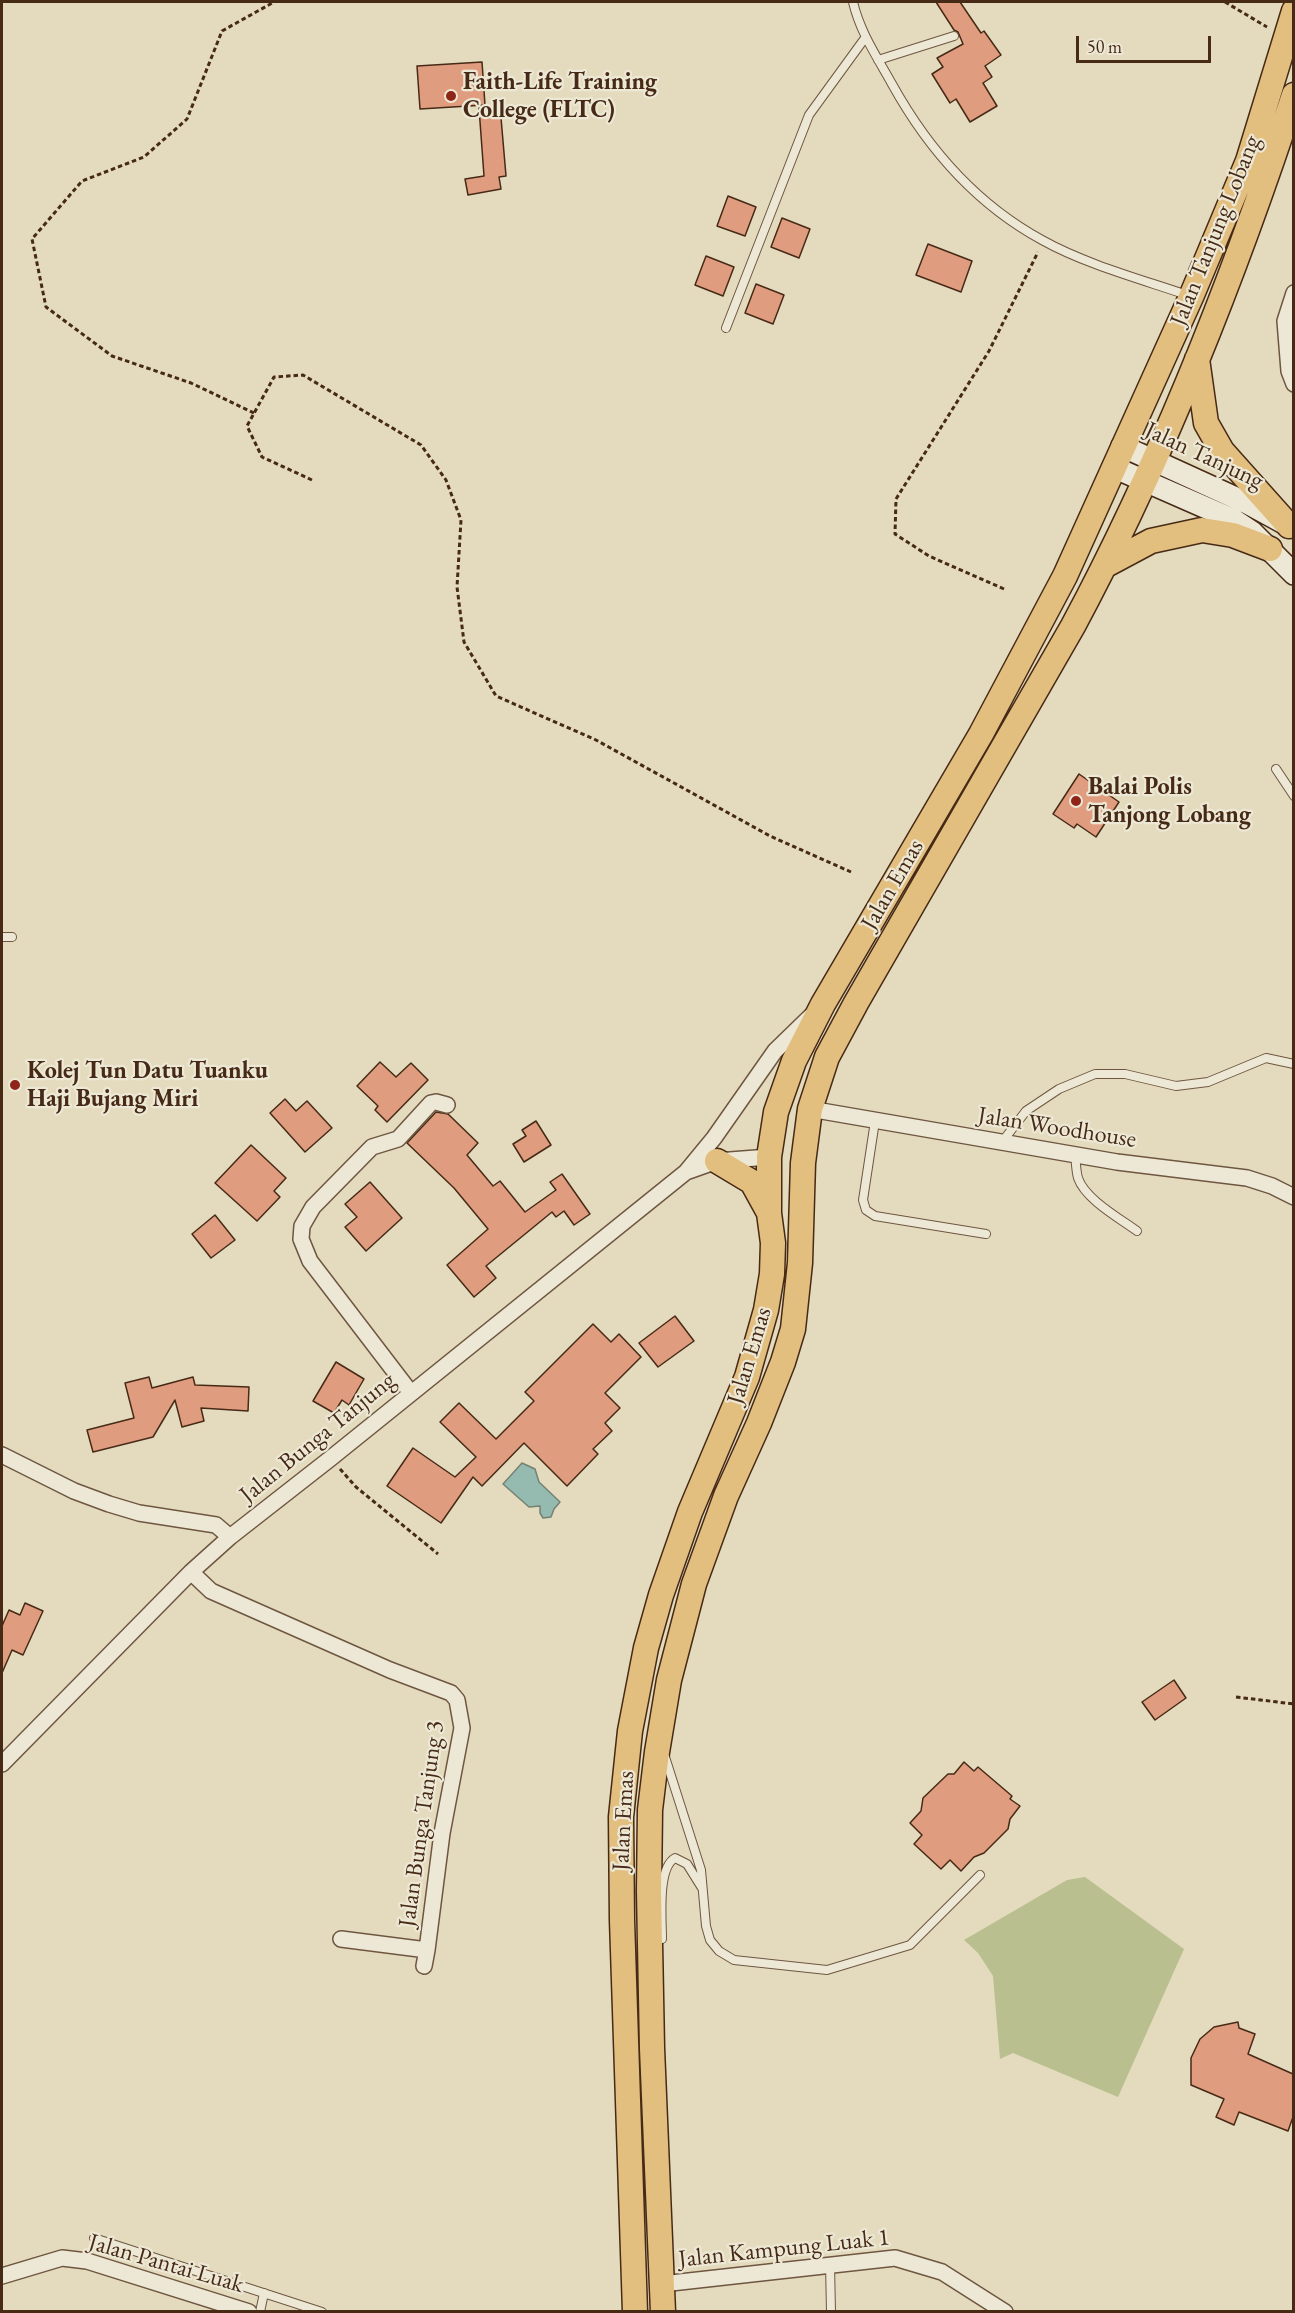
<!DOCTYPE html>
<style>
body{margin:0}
#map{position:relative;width:1295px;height:2313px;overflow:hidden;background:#e4dbbe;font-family:"EB Garamond",serif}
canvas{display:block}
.frame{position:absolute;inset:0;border:3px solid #462a16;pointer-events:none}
.scale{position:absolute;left:1076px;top:36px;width:135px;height:27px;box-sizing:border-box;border:3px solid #462a16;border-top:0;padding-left:8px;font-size:18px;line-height:21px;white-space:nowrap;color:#462a16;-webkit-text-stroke:4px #ede8d5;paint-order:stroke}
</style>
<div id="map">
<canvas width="1295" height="2313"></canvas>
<div class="frame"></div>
<div class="scale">50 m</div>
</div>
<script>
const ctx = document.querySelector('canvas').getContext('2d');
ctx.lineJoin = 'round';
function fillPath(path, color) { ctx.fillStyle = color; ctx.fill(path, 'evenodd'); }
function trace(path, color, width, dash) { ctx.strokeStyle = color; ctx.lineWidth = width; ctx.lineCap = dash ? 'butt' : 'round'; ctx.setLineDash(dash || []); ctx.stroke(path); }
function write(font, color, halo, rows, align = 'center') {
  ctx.font = font + ' "EB Garamond",serif'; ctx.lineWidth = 4.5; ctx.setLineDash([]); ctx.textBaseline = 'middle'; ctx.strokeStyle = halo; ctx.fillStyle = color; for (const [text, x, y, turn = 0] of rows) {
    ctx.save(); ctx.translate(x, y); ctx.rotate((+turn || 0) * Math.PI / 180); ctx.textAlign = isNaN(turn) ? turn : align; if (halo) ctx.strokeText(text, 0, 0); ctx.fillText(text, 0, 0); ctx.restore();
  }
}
const green = new Path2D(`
 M1085,1877l99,72 -66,148 -105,-44 -13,6 -7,-83 -15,-23 -14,-13 103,-60z`);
const water = new Path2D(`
 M522,1463l13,6 4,13 21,20 -6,7 -3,8 -8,1 -3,-5v-7l-11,1 -26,-23z`);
const building = new Path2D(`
 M936,2h24l21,31 3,-2 17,24 -16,11 7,11 -9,6 14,23 -27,16 -14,-23 -6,4 -18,-29 11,-7 -6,-9 26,-14 -5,-12 -4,-2z
 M482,62l3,43 -65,4 -3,-43z
 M500,106l6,70 -7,1 2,12 -33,6 -3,-16 19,-3 -5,-68z
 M728,196l28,11 -11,29 -28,-10z
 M782,218l28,11 -11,29 -28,-11z
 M928,244l44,17 -11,31 -45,-17z
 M706,256l28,11 -11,29 -28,-11z
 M756,284l28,11 -11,29 -28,-11z
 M1079,774l40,28 -23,35 -19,-13 -3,4 -21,-14z
 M380,1062l16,15 15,-14 17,17 -41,42 -12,-12 3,-4 -21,-20z
 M285,1099l11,12 11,-10 25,27 -27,24 -35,-39z
 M436,1112l12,2 30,29 -11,12 26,31 7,-5 25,31 31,-22 -6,-8 12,-8 28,40 -16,11 -10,-14 -8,6 -4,-5 -66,54 10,12 -22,19 -27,-32 41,-36 -34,-41 -47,-45z
 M536,1121l15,24 -27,17 -11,-18 13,-8 -4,-6z
 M251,1145l35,33 -12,13 6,6 -23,24 -42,-38z
 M370,1182l32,36 -36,33 -21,-24 12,-10 -12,-13z
 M215,1215l20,25 -24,18 -19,-24z
 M675,1316l19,25 -36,26 -19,-24z
 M593,1324l18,18 8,-8 22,23 -36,36 15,15 -15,15 7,8 -19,18 5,5 -31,32 -43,-43 -42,43 -9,-9 -32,46 -54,-37 26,-38 42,29 21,-20 -36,-35 19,-19 37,36 38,-38 -9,-9z
 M336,1362l28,17 -15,26 -7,-5 -8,13 -21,-12z
 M149,1377l3,11 41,-11 2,8 54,2 -1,24 -47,-3 3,13 -22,6 -7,-27 -22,37 -60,15 -6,-22 47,-12 -9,-35z
 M25,1603l18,8 -20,44 -11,-5 -10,23v-47l7,-16 11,5z
 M1174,1680l12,18 -31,22 -13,-18z
 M964,1762l10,9 4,-4 34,29 -2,3 10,7 -10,13 -2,10 -24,24 -10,4 -13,14 -11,-11 -9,9 -27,-25 8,-9 -12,-12 11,-12 2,-13 25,-24h6z
 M1238,2022l1,6 16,6 -7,20 45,20v43l-5,14 -49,-19 -5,13 -18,-8 8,-18 -33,-14v-27l9,-19 14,-12z`);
const path = new Path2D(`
 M1225,2l42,25
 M254,413l-63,-30 -79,-27 -66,-49 -14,-68 50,-58 62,-24 43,-38 35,-88 52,-29
 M312,480l-50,-23 -15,-31 27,-49 29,-2 118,70 25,35 15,40 -4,67 7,55 32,54 100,44 174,96 81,36
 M1004,589l-75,-33 -34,-22 1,-35 93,-148 49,-99
 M340,1469l16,18 82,67
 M1236,1697l58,7`);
const lane = new Path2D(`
 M853,2c7,30 24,55 39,82 36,65 84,120 150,156 43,24 98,39 145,55
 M878,60l76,-24
 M726,328l83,-213 56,-77
 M1276,769l18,27
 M2,937h10
 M875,1121l-12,79 3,10 9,6 111,18
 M1002,1142l24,-31 33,-22 36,-15h30l51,12 32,-4 58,-24 28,6
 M1075,1155c1,7 1,16 3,23 7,21 41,40 59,53
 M665,1757l36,113 5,56 4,14 9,11 15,9 93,10 83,-25 70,-70
 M662,1939c0,-20 -5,-71 13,-81l12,6 15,24
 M94,2238l228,74
 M830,2264l1,48
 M260,2312l4,-19`);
const street = new Path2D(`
 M1294,293l-9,28 4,50 5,13
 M810,1109l307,53 130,16 25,8 22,11
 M686,1172l31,-11 52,-4
 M411,1393l-101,-132 -9,-22 1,-13 11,-19 59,-60 26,-8 33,-36 5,-1 11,3
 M2,1455l72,36 35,13 30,9 77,12 14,12
 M191,1572l20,19 179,79 61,23 6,7 5,28 -20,105 -15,117 -86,-11
 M2,1764l189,-192 39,-35 101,-79 355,-286 28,-34 61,-87 36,-35
 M424,1966l3,-16
 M2,2276l60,-18 25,3 162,51
 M662,2284l233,-26 47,14 63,40`);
const secondary = new Path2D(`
 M1122,446l127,58 33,18
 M1113,467l121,53 18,12 42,42`);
const primary = new Path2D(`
 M1197,359l9,64 16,28 67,75
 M1106,565l45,-24 51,-11 31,5 37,14
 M717,1161l35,21 16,29
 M635,2312l-13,-392 -1,-103 9,-86 16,-83 15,-53 29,-83 57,-135 19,-67 6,-36 1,-31 -4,-30v-56l7,-45 18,-51 29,-57 158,-270 84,-158 126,-279 57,-136 46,-150
 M663,2312l-11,-264 -3,-157 1,-81 7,-58 12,-72 25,-96 32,-88 33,-73 24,-61 10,-33 7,-66 3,-100 7,-54 17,-52 29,-54 217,-377c89,-166 162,-352 221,-531`);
const markers = [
 [451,96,6,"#8f2418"],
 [1076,801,6,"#8f2418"],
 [15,1085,6,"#8f2418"]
];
const poiNames = [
 ["Faith-Life Training",463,82],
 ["College (FLTC)",463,110],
 ["Balai Polis",1088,787],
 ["Tanjong Lobang",1088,815],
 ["Kolej Tun Datu Tuanku",27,1071],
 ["Haji Bujang Miri",27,1099]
];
const streetNames = [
 ["Jalan Tanjung Lobang",1216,231,-68],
 ["Jalan Tanjung",1204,456,25],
 ["Jalan Emas",893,885,-60],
 ["Jalan Woodhouse",1057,1128,9],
 ["Jalan Emas",750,1356,-73],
 ["Jalan Bunga Tanjung",318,1438,-39],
 ["Jalan Emas",624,1821,-87],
 ["Jalan Bunga Tanjung 3",422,1824,-82],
 ["Jalan Kampung Luak 1",784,2249,-6],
 ["Jalan Pantai Luak",166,2264,16]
];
fillPath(green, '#b9bf8e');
fillPath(water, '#95bbb0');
trace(water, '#758172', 1.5);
fillPath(building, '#e09c7f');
trace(building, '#462a16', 1.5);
trace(lane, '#6e5640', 10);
trace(street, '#6e5640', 18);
trace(secondary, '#462a16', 24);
trace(primary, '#462a16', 27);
trace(path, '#462a16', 3, [4.5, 3]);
trace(lane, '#ede8d5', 8);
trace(street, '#ede8d5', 15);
trace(secondary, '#ede8d5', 21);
trace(primary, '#e2be7f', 24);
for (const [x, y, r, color] of markers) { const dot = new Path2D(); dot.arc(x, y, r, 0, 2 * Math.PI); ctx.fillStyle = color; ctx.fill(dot); trace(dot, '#ede8d5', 2); }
write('bold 24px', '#462a16', '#ede8d5', poiNames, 'left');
write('24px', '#462a16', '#ede8d5', streetNames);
</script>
